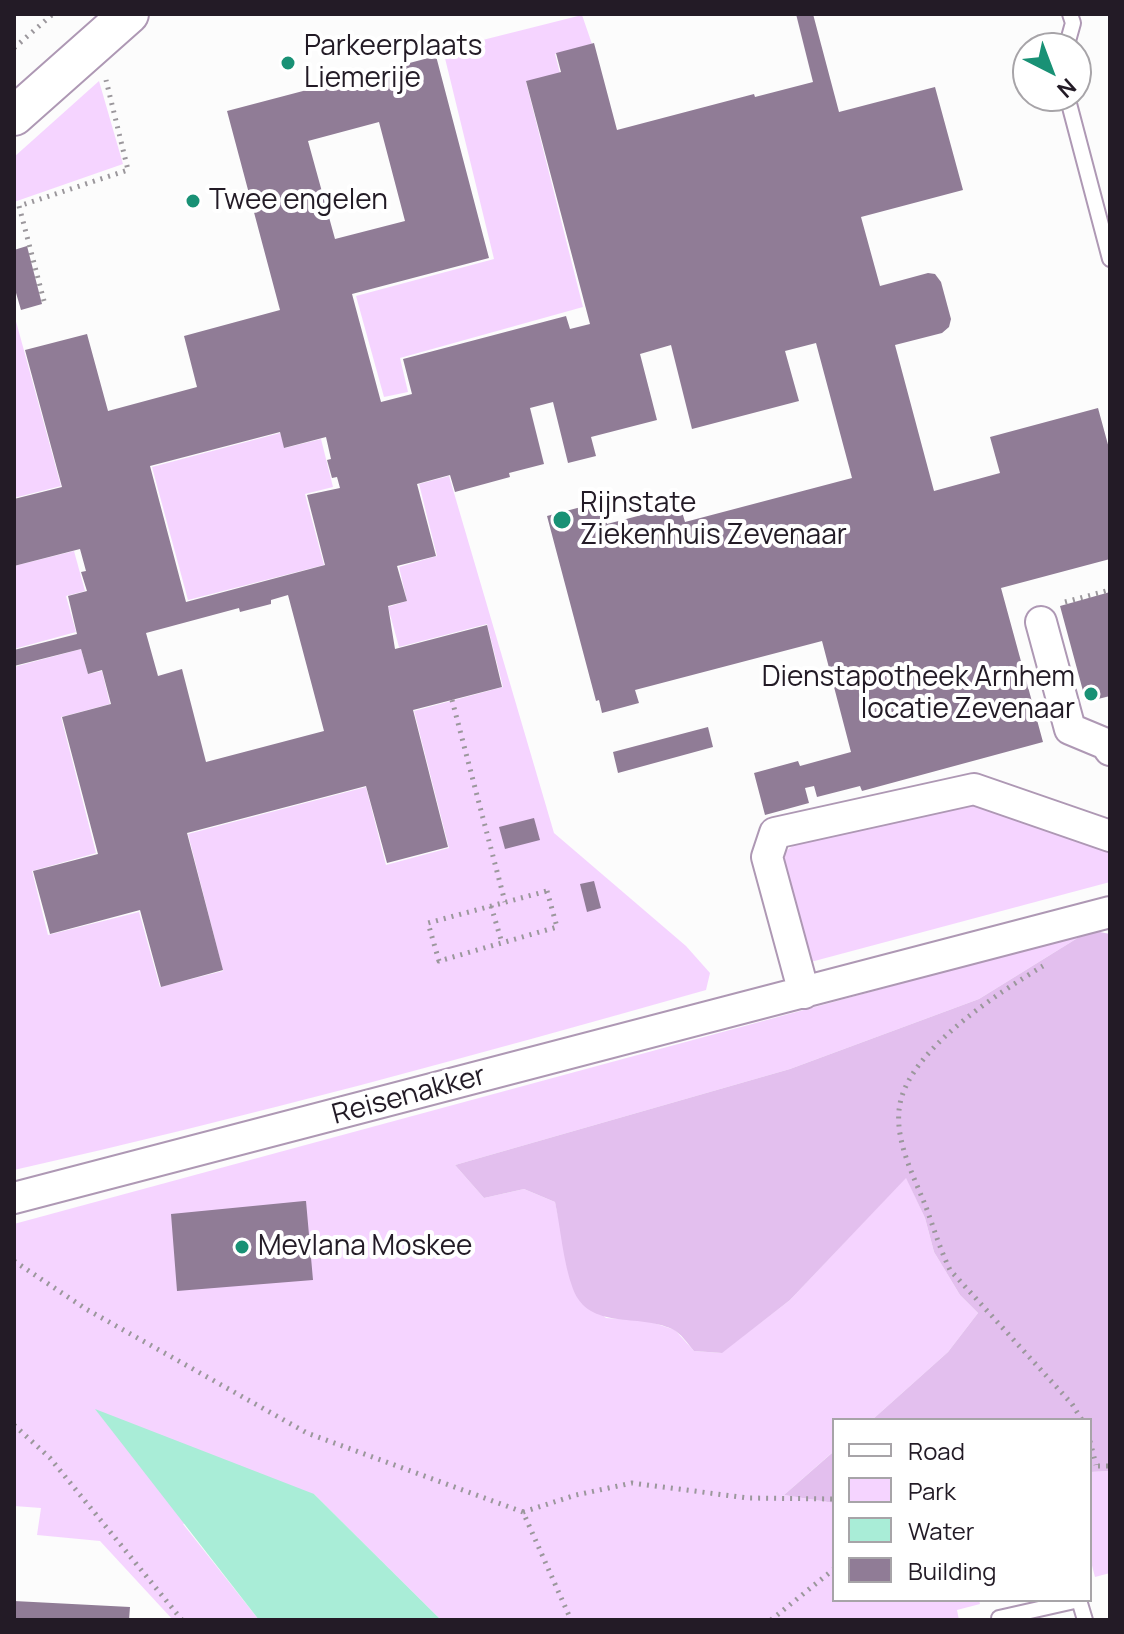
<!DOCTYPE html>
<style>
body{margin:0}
#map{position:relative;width:1124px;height:1634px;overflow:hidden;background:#fcfcfc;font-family:Manrope,sans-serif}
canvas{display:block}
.frame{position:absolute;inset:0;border:16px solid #231b26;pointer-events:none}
.legend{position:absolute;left:832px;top:1418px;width:260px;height:184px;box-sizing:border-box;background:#fff;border:2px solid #a7a4a8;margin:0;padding:10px 14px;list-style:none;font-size:24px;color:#231b26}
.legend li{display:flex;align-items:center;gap:16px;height:40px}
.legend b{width:40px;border:2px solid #a7a4a8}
.north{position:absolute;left:1012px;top:32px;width:80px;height:80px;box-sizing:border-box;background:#fff;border:2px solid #a7a4a8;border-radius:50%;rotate:138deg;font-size:22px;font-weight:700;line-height:32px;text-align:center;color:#231b26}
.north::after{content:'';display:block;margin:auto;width:28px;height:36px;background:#199175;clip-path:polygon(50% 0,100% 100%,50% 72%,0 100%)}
</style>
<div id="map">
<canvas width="1124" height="1634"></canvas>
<div class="frame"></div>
<ul class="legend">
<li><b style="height:10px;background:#fff"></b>Road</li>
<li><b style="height:22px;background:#f5d4ff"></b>Park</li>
<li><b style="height:22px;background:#a9edd7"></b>Water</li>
<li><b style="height:22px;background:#907c96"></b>Building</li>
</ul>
<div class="north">N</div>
</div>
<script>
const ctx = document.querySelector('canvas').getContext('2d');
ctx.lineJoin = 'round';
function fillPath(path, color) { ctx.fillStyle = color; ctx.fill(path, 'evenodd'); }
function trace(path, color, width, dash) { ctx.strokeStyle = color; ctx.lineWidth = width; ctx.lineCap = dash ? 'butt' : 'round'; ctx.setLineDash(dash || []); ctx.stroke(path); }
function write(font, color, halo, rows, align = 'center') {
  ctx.font = font + ' Manrope,sans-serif'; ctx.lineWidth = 8; ctx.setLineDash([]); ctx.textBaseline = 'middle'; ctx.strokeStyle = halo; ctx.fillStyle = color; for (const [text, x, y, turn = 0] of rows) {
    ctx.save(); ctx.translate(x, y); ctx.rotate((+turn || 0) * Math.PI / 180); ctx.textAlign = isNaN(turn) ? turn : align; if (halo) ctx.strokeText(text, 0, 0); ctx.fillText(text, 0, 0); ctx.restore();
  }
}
const green = new Path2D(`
 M582,15l10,29 -37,10 5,19 -34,9 57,225 -183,51 8,34 -24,5 -28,-101 138,-37 -51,-209z
 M99,81l24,83 -109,38v-45z
 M14,314l47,172 -47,12z
 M280,433l5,15 36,-9 12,48 -28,7 19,71 -136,35 -36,-133z
 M449,476l105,357 132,113 24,27 -4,17c-229,65 -460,128 -692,180v-503l67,-18 7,25 14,-3 8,33 -49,13 35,136 -64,18 16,64 91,-23 21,75 63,-16 -35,-137 178,-47 20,78 63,-17 -35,-137 89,-24 -16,-63 -88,23 -11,-40 19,-6 -8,-34 38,-11 -18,-72z
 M74,551l11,40 -19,5 10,36 -62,17v-83z
 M964,797l146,49v36l-303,81 -25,-102 4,-10 13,-10z
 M1084,934l-105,65 -189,70 -335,96 29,33 40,-9 31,13 19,88 32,28 42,3 27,9 19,21 27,2 69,-53 116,-123 19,41 9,34 26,43 18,18 -30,39 -76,68h-38v31l-50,44 50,8v97h145l1,4 -23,6 2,10h-518l-127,-126 -131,30 76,96h-86l-73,-79 -63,-6 4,-27 -27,-2v-282z
 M1110,1471v102l-15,4 -5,-19v-86z`);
const forest = new Path2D(`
 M1095,931l15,3v537l-20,1v-52h-218l76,-68 30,-39 -18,-18 -26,-43 -9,-34 -19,-40 -116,122 -68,53 -28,-2c-6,-7 -13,-18 -22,-22 -33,-16 -83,2 -99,-40 -10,-27 -12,-59 -18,-87l-31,-13 -40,9 -29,-33 335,-96 189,-70 105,-65z
 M834,1451v52l-50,-8 48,-42z`);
const water = new Path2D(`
 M95,1409l219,85 127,126h-182z`);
const building = new Path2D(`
 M796,14h17l26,98 96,-25 28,103 -102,27 19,69 48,-13 7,1 6,8 10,37 -2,8 -7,6 -47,12 39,146 66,-18 -10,-36 108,-29 12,44v107l-109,29 42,154 -181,49 -2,-5 -43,11 -3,-11 -9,2 4,15 -44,12 -11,-42 44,-12 2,5 51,-14 -29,-111 -187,49 4,13 -37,10 -3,-13 -3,1 -49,-185 53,-14 7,22 73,-19 5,17 167,-44 -36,-135 -31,8 14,50 -107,28 -21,-84 -31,9 17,66 -66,17 5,19 -28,7 -15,-61 -23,6 14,56 -35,9 1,4 -55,15 -5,-17 -33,9 19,72 -39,10 10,35 -19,5 7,43 92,-24 15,62 -89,23 35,137 -61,16 -21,-77 -179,47 36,137 -62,17 -21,-77 -90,24 -17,-63 65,-17 -36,-137 49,-13 -9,-34 -14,4 -7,-25 -67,17v-16l63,-16 -9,-38 19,-5 -6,-19 5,-1 -6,-22 -66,17v-67l48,-12 -37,-137 62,-16 21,77 89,-24 -13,-51 96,-26 -53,-199 209,-55 53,202 -137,36 29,108 31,-8 -9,-35 163,-43 4,13 20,-5 -64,-243 35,-9 -5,-19 38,-10 23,87 137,-36 1,3 58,-15zM379,122l26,99 -70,18 -27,-98zM280,432l4,16 42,-11 5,22 -4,1 5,18 5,-1 3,11 -33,7 18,70 -139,37 -36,-136zM288,595l36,136 -118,31 -24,-93 -24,7 -12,-43 93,-25 1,4 31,-8v-4z
 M27,246l15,58 -21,6 -7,-24v-36z
 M1110,592v104l-24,6 -26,-96z
 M708,727l5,20 -95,26 -5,-21z
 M534,818l6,22 -35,9 -6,-22z
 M594,881l7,27 -14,4 -7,-28z
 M304,1201h2l7,79 -136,11 -6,-77z
 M14,1601l116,6 -1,13h-115z`);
const path = new Path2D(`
 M14,48l39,-34
 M44,301l-25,-95 109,-36 -22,-90
 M1065,602l45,-12
 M452,700l53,202
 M547,891l10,36 -118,34 -11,-38z
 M491,906l11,37
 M1043,966c-45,27 -125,79 -141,130 -12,37 11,78 24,111 8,22 14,42 24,63l122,134 10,16
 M14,1261l72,48 221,124 216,79 48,108
 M14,1425l36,33 132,162
 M1090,1441l6,24
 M1090,1466h20
 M523,1512l53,-17 56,-12 116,15 86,1
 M771,1620l63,-51`);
const service = new Path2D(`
 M1066,48l7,-25 -3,-9
 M1067,96l43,163
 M1000,1620l-1,-2 80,-18 6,20`);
const minor = new Path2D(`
 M1041,622l29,107 36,15 4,6
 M804,993l-37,-136 8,-24 199,-44 136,47
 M14,1198l1096,-286`);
const tertiary = new Path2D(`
 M14,116l115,-102`);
const markers = [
 [288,63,8,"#199175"],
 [193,201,8,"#199175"],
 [562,520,10,"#199175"],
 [1091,694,8,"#199175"],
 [242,1247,8,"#199175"]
];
const poiNames = [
 ["Parkeerplaats",304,47],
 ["Liemerije",304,79],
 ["Twee engelen",209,201],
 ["Rijnstate",580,504],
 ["Ziekenhuis Zevenaar",580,536],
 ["Dienstapotheek Arnhem",1075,678,"right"],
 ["locatie Zevenaar",1075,710,"right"],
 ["Mevlana Moskee",258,1247]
];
const streetNames = [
 ["Reisenakker",409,1096,-15]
];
fillPath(green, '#f5d4ff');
fillPath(forest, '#e3bfee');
fillPath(water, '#a9edd7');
fillPath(building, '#907c96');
trace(service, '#ae98b4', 18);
trace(minor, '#ae98b4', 34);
trace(tertiary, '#ae98b4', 42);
trace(path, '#9b979c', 5, [2, 6]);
trace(service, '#fff', 14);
trace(minor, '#fff', 30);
trace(tertiary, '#fff', 38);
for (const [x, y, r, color] of markers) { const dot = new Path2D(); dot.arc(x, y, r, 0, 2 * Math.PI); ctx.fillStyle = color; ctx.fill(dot); trace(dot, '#fff', 3); }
write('28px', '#231b26', '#fff', poiNames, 'left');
write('28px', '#231b26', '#fff', streetNames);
</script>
